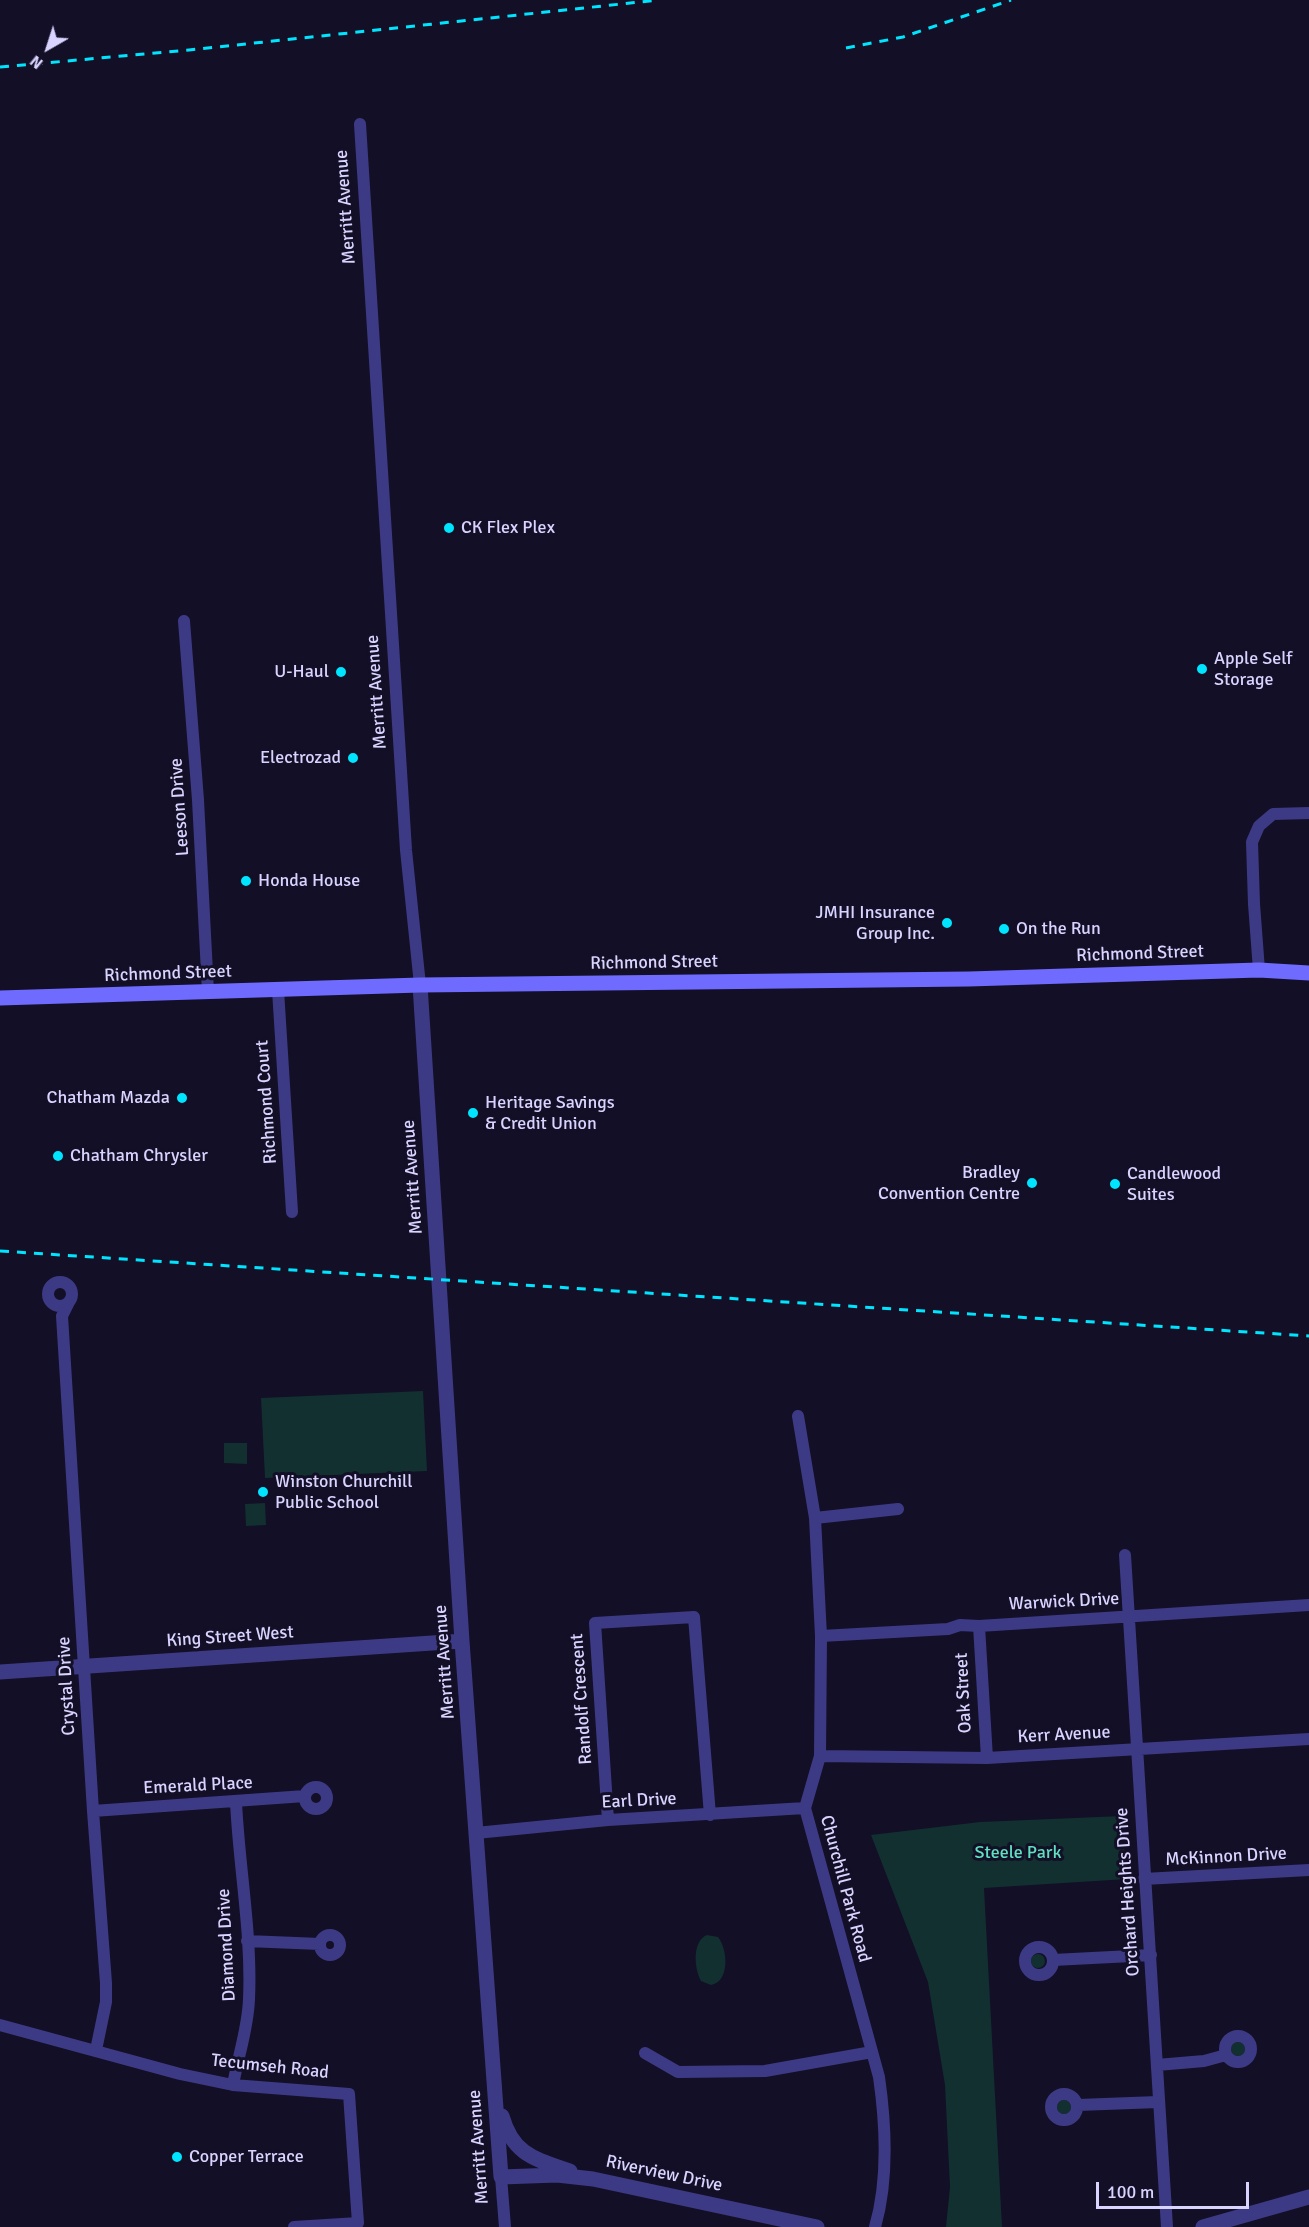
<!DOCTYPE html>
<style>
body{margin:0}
#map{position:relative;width:1309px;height:2227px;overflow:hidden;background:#130f26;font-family:Signika,sans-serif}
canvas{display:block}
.north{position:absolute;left:18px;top:18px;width:60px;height:60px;-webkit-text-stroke:4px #130f26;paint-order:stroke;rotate:219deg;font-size:16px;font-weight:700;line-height:24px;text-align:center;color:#d9d4ff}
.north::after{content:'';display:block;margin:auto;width:21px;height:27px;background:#d9d4ff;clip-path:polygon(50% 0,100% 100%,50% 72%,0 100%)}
.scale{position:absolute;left:1096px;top:2182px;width:153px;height:27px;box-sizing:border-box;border:3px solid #d9d4ff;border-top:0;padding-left:8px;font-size:18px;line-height:21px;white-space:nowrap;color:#d9d4ff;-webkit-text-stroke:4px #130f26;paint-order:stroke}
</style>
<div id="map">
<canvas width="1309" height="2227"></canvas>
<div class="north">N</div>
<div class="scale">100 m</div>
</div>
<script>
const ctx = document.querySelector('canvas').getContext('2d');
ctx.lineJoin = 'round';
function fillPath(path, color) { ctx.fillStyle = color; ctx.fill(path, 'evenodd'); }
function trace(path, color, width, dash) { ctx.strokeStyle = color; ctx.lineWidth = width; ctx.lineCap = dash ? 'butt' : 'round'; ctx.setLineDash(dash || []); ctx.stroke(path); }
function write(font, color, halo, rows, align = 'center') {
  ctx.font = font + ' Signika,sans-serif'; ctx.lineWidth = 6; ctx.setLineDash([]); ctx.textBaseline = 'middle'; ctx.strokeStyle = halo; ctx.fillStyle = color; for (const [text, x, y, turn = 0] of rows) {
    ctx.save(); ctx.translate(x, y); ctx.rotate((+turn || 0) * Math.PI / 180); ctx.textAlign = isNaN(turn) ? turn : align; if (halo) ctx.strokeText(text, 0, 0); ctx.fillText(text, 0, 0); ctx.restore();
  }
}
const green = new Path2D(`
 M423,1391l4,80 -162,7 -4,-80z
 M224,1443h23v21l-23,-1z
 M265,1503l1,22 -20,1 -1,-22z
 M1122,1816l5,63 -143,9 18,339h-56l4,-40 -5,-102 -17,-103 -57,-147 109,-13z
 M707,1935l11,2c10,12 12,45 -7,48l-10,-4c-7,-13 -9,-40 6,-46z
 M1031 1961a7 7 0 1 1 14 0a7 7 0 1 1-14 0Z
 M1231 2049a7 7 0 1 1 14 0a7 7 0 1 1-14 0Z
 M1057 2107a7 7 0 1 1 14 0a7 7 0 1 1-14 0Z`);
const minor = new Path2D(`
 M360,124l46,726 14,135
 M184,621l14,179 10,192
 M1259,970l-5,-66 -2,-62 7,-16 14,-12 36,-1
 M278,990l14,222
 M48 1294a12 12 0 1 1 24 0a12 12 0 1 1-24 0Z
 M69,1302l-7,14 31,495 13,172v19l-10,48
 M798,1416l17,102 6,118 -1,120 -15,52 74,269c7,49 10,102 -4,150
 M815,1518l83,-9
 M1125,1555l42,672
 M979,1626l8,132
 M821,1636l127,-7 12,-4 19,1 330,-21
 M820,1756l167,2 322,-19
 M305 1798a11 11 0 1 1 22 0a11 11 0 1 1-22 0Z
 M93,1811l212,-15
 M608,1820l-13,-197 99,-6 16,198
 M476,1833l132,-13 197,-12
 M1144,1879l165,-9
 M320 1945a10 10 0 1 1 20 0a10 10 0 1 1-20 0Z
 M247,1941l73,3
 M1025 1961a14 14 0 1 1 28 0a14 14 0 1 1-28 0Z
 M1053,1960l98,-5
 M0,2025l180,49 53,11 116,9 9,129 -64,4
 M1225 2049a13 13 0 1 1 26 0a13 13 0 1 1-26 0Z
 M645,2053l33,19 87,-1 107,-19
 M1157,2065l47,-4 22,-6
 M233,2085c5,-29 15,-56 16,-86 3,-65 -10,-132 -13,-197
 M1051 2107a13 13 0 1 1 26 0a13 13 0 1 1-26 0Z
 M1078,2105l80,-3
 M501,2177l4,50`);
const tertiary = new Path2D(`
 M420,985l42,656 39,536 56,-2 36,4 224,48
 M0,1672l462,-31
 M502,2116c11,39 33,43 68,55
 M1203,2227l106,-30`);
const secondary = new Path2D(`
 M0,998l420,-13 549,-6 290,-9 50,3`);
const rail = new Path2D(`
 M846,48l57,-11 108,-37
 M0,67l189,-17 470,-50
 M0,1251l1309,85`);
const markers = [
 [449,528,6,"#00e5ff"],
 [1202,669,6,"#00e5ff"],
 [341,672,6,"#00e5ff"],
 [353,758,6,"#00e5ff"],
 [246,881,6,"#00e5ff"],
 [947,923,6,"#00e5ff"],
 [1004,929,6,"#00e5ff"],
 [182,1098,6,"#00e5ff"],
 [473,1113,6,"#00e5ff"],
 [58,1156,6,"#00e5ff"],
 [1032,1183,6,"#00e5ff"],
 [1115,1184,6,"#00e5ff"],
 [263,1492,6,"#00e5ff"],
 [177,2157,6,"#00e5ff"]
];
const streetNames = [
 ["Merritt Avenue",346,207,-94],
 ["Merritt Avenue",377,692,-94],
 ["Leeson Drive",180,807,-94],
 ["Richmond Street",1140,954,-2],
 ["Richmond Street",654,963,-1],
 ["Richmond Street",168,974,-2],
 ["Richmond Court",267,1102,-94],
 ["Merritt Avenue",413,1177,-94],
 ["Warwick Drive",1064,1602,-3],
 ["King Street West",230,1637,-4],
 ["Merritt Avenue",445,1662,-94],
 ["Crystal Drive",67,1686,-93],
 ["Oak Street",964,1693,-93],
 ["Randolf Crescent",582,1699,-94],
 ["Kerr Avenue",1064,1735,-3],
 ["Emerald Place",198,1786,-3],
 ["Earl Drive",639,1801,-3],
 ["McKinnon Drive",1226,1857,-3],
 ["Churchill Park Road",845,1889,75],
 ["Orchard Heights Drive",1128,1892,-94],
 ["Diamond Drive",227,1945,-93],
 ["Tecumseh Road",270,2067,6],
 ["Merritt Avenue",479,2147,-94],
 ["Riverview Drive",664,2174,12]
];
const poiNames = [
 ["CK Flex Plex",461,528],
 ["Apple Self",1214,659],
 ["Storage",1214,680],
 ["U-Haul",329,672,"right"],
 ["Electrozad",341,758,"right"],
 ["Honda House",258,881],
 ["JMHI Insurance",935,913,"right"],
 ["Group Inc.",935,934,"right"],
 ["On the Run",1016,929],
 ["Chatham Mazda",170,1098,"right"],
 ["Heritage Savings",485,1103],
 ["& Credit Union",485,1124],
 ["Chatham Chrysler",70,1156],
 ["Bradley",1020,1173,"right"],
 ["Convention Centre",1020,1194,"right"],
 ["Candlewood",1127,1174],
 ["Suites",1127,1195],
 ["Winston Churchill",275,1482],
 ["Public School",275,1503],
 ["Copper Terrace",189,2157]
];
const parkNames = [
 ["Steele Park",1018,1853]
];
fillPath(green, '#12302f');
trace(minor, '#3d3a85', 12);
trace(tertiary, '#3d3a85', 15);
trace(secondary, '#6f6bff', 15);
trace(rail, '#00e5ff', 3, [9, 8]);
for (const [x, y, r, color] of markers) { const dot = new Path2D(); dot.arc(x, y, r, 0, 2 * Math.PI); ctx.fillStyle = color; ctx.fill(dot); trace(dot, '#130f26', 2); }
write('18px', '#d9d4ff', '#130f26', streetNames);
write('18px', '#d9d4ff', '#130f26', poiNames, 'left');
write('18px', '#5fe0c0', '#130f26', parkNames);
</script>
